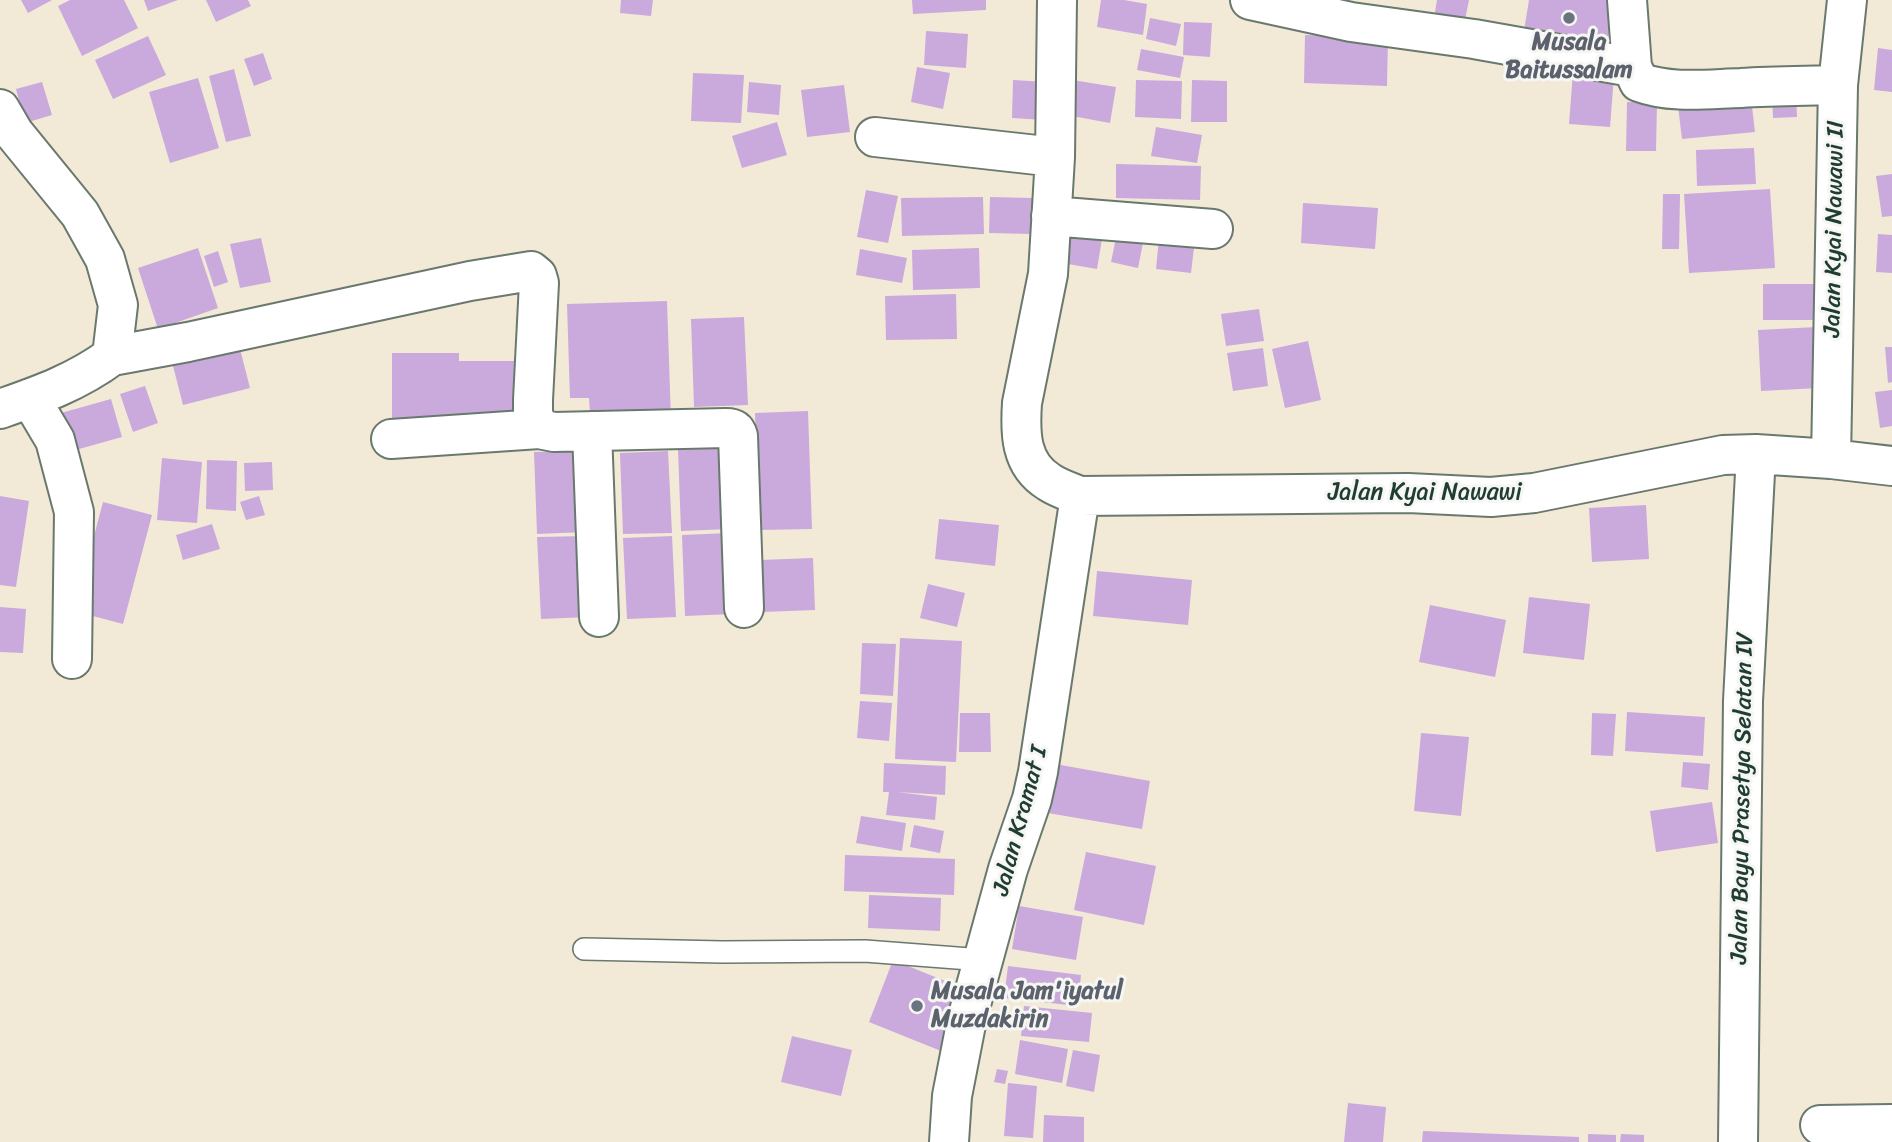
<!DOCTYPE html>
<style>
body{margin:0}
canvas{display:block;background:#f2e9d7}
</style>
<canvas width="1892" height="1142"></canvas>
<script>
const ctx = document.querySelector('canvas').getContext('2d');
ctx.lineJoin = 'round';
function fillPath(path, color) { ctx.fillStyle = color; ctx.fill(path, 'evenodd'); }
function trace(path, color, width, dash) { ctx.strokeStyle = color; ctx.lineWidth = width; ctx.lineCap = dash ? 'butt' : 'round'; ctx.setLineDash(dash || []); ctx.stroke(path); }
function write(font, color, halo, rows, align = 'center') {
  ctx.font = font + ' Sriracha,sans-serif'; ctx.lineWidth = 6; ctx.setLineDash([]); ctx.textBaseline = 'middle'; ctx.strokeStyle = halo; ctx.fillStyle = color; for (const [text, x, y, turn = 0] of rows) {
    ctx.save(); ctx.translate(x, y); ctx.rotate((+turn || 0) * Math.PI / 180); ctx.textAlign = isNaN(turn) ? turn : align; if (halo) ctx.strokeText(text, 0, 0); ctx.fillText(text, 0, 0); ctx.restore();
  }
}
const building = new Path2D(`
 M21,0h31l-24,13z
 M70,0h54l14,28 -56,28 -24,-50z
 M144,0h34l-30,11z
 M206,0h42l3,6 -35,16z
 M621,0h32l-2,16 -31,-3z
 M912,0h74v10l-73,4z
 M1101,0h23l23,4 -4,31 -46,-8z
 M1437,0h32l-5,25 -30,-7z
 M1529,0h85l-8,51 -83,-14z
 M1150,18l31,6 -5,22 -30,-7z
 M1184,22l28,1 -2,34 -27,-2z
 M926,31l42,3 -2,34 -42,-3z
 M1305,35l83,3 -1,48 -83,-3z
 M148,36l18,39 -53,24 -18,-39z
 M1878,48l14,2v42l-18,-2z
 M1141,49l43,8 -4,21 -43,-8z
 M263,53l9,26 -18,7 -10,-27z
 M917,67l33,6 -7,36 -32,-7z
 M234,69l17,67 -25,6 -17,-66z
 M1573,72l41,4 -4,51 -41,-3z
 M693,73l51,2 -3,48 -50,-2z
 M198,78l21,70 -49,15 -21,-71z
 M1066,79l50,8 -6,36 -49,-9z
 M1013,80l33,2 -2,38 -32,-2z
 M1136,80l46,1 -1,38 -46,-2z
 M1192,80l35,1v41h-36z
 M42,82l10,33 -27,8 -9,-34z
 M749,82l32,3 -2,30 -32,-3z
 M844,85l6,47 -43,5 -6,-47z
 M1796,92l1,25 -24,1 -1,-25z
 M1751,98l4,34 -73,7 -4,-33z
 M1627,102l30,1 -1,48h-30z
 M777,122l10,33 -45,13 -10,-32z
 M1156,127l46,8 -5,28 -46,-7z
 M1754,148l2,36 -59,2 -1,-36z
 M1116,164l85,2 -1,34 -84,-2z
 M1892,174v42l-10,1 -6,-41z
 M1770,189l5,79 -86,5 -5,-79z
 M866,190l32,6 -10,47 -31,-6z
 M1663,194h17l-1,55h-17z
 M983,197l1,37 -82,2 -1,-38z
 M990,197l42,1v36l-43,-1z
 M1303,203l75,5 -3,41 -74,-6z
 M1063,220l41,7 -7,42 -41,-7z
 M1118,228l27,5 -7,35 -27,-6z
 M1160,228l36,3 -5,42 -35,-4z
 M1878,234l14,1v38l-16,-1z
 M261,238l10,44 -31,6 -10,-44z
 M198,248l20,60 -60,21 -20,-61z
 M979,248l1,40 -67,2 -1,-40z
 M860,249l47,9 -5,25 -46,-8z
 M218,251l10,31 -14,5 -10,-31z
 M1763,284h51l1,36h-52z
 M956,294l1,45 -71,1 -1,-44z
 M667,301l4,119 -81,-6 -1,-16h-19l-3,-94z
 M1259,309l5,32 -38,5 -5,-32z
 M744,317l4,88 -54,2 -3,-88z
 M1816,327l3,61 -58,3 -3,-61z
 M1308,341l13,59 -36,8 -13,-59z
 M239,345l11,43 -67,17 -11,-43z
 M1885,347h7v35l-4,1z
 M1263,348l5,38 -35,5 -6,-38z
 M392,353h67v8h61v64h-128z
 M145,386l13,37 -25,9 -13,-38z
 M1892,390v36l-12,2 -5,-36z
 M111,399l11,38 -50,14 -11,-38z
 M808,411l4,118 -53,1 -4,-117z
 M726,448l3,81 -48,2 -3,-81z
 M583,451l3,81 -49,2 -3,-82z
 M668,451l4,82 -49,1 -3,-81z
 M162,458l40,4 -5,61 -40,-3z
 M207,460l30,1 -1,50 -30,-2z
 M272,462l1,28 -28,1 -1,-28z
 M0,496l29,5 -13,86 -16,-2z
 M259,496l6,19 -19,5 -6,-18z
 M103,502l49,13 -29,109 -49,-13z
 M1646,505l3,54 -57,3 -3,-54z
 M939,519l60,6 -4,41 -60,-7z
 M212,524l8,25 -37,11 -7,-25z
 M730,533l3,81 -48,2 -3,-81z
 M587,536l3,81 -49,2 -4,-82z
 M672,536l4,81 -49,2 -4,-81z
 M813,558l2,52 -53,2 -2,-52z
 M1097,571l95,9 -4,45 -95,-9z
 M928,584l37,9 -8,34 -37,-9z
 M1529,597l61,7 -6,56 -61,-7z
 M1430,605l76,15 -11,57 -76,-15z
 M0,607l26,2 -3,44 -23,-1z
 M900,638l62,3 -6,121 -61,-3z
 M862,643l34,1 -3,52 -33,-2z
 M860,701l32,2 -3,38 -32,-3z
 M1627,712l78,5 -2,39 -78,-5z
 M960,713h30l1,39h-32z
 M1592,713l24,1 -3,42 -22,-1z
 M1421,733l48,4 -8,79 -47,-5z
 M1044,762l106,19 -8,48 -106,-18z
 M1683,762l27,2 -2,26 -27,-3z
 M884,763l62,3 -1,29 -48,-3 40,5 -2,23 -49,-5 3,-23h-6z
 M1712,802l6,41 -62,9 -6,-41z
 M861,816l45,7 -4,28 -46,-8z
 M914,825l30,6 -4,22 -30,-6z
 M1086,852l70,14 -12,59 -70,-15z
 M845,855l110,4 -1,36 -110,-4z
 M869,895l72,3 -1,33 -72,-3z
 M1019,906l64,11 -7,43 -64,-11z
 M893,960l72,29 -24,62 -72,-29z
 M1008,966l73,9 -3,31 -74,-8z
 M1024,1006l68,7 -3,29 -68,-6z
 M792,1036l60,14 -11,46 -60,-14z
 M1020,1040l48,9 -6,34 -47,-9z
 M1073,1050l27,5 -6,37 -28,-6z
 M997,1069l11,2 -3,13 -11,-2z
 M1008,1083l29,3 -4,52 -29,-2z
 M1348,1103l38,4 -3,35h-39z
 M1044,1115l40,2v25h-41z
 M1423,1131l156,6v5h-157z
 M1588,1134l28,1v7h-28z
 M1621,1134l23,1v7h-24z`);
const lane = new Path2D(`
 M584,949l138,3 143,-1 118,9`);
const street = new Path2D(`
 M1057,0l-2,157 -7,117 -26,129c-2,30 -2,61 27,79 9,6 21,10 31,14l328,-3 83,4 43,-4 189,-38 33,-1 75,5 61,7
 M1250,0l101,22 123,17 158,28
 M1627,0l5,67 7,15c32,12 68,7 102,6 32,-2 65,-2 97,-3
 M0,109l14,24 66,81 25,45 13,46 -6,51c-35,26 -72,39 -112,53
 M875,137l180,20
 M1051,216l162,13
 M112,356l76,-14 282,-61 61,-10 6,5 2,7 -6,117v14l6,15 15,3 172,-4c7,0 10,1 12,8l6,172
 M30,398l25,42 19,72 -2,147
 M592,431l7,186
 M391,439l148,-10
 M1831,459l7,-374 9,-85
 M1820,1125l72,-1
 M949,1142l3,-46 15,-77 41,-150 24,-70 6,-27 42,-276
 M1738,1142l5,-441 13,-247`);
const markers = [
 [1569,18,7,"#6b7280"],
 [917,1006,7,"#6b7280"]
];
const worshipNames = [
 ["Musala",1569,43],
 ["Baitussalam",1569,71],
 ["Musala Jam'iyatul",931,992,"left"],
 ["Muzdakirin",931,1020,"left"]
];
const streetNames = [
 ["Jalan Kyai Nawawi II",1835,229,-89],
 ["Jalan Kyai Nawawi",1425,493],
 ["Jalan Bayu Prasetya Selatan IV",1743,798,-89],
 ["Jalan Kramat I",1021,821,-75]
];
fillPath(building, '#caaadc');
trace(lane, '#69796d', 24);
trace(street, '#69796d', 42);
trace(lane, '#fff', 21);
trace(street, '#fff', 38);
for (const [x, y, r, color] of markers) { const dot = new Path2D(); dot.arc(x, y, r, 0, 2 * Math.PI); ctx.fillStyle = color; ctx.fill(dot); trace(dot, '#f6f6f2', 2.5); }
write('bold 24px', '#5b616d', '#f6f6f2', worshipNames);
write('24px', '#1f3d34', '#f6f6f2', streetNames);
</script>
